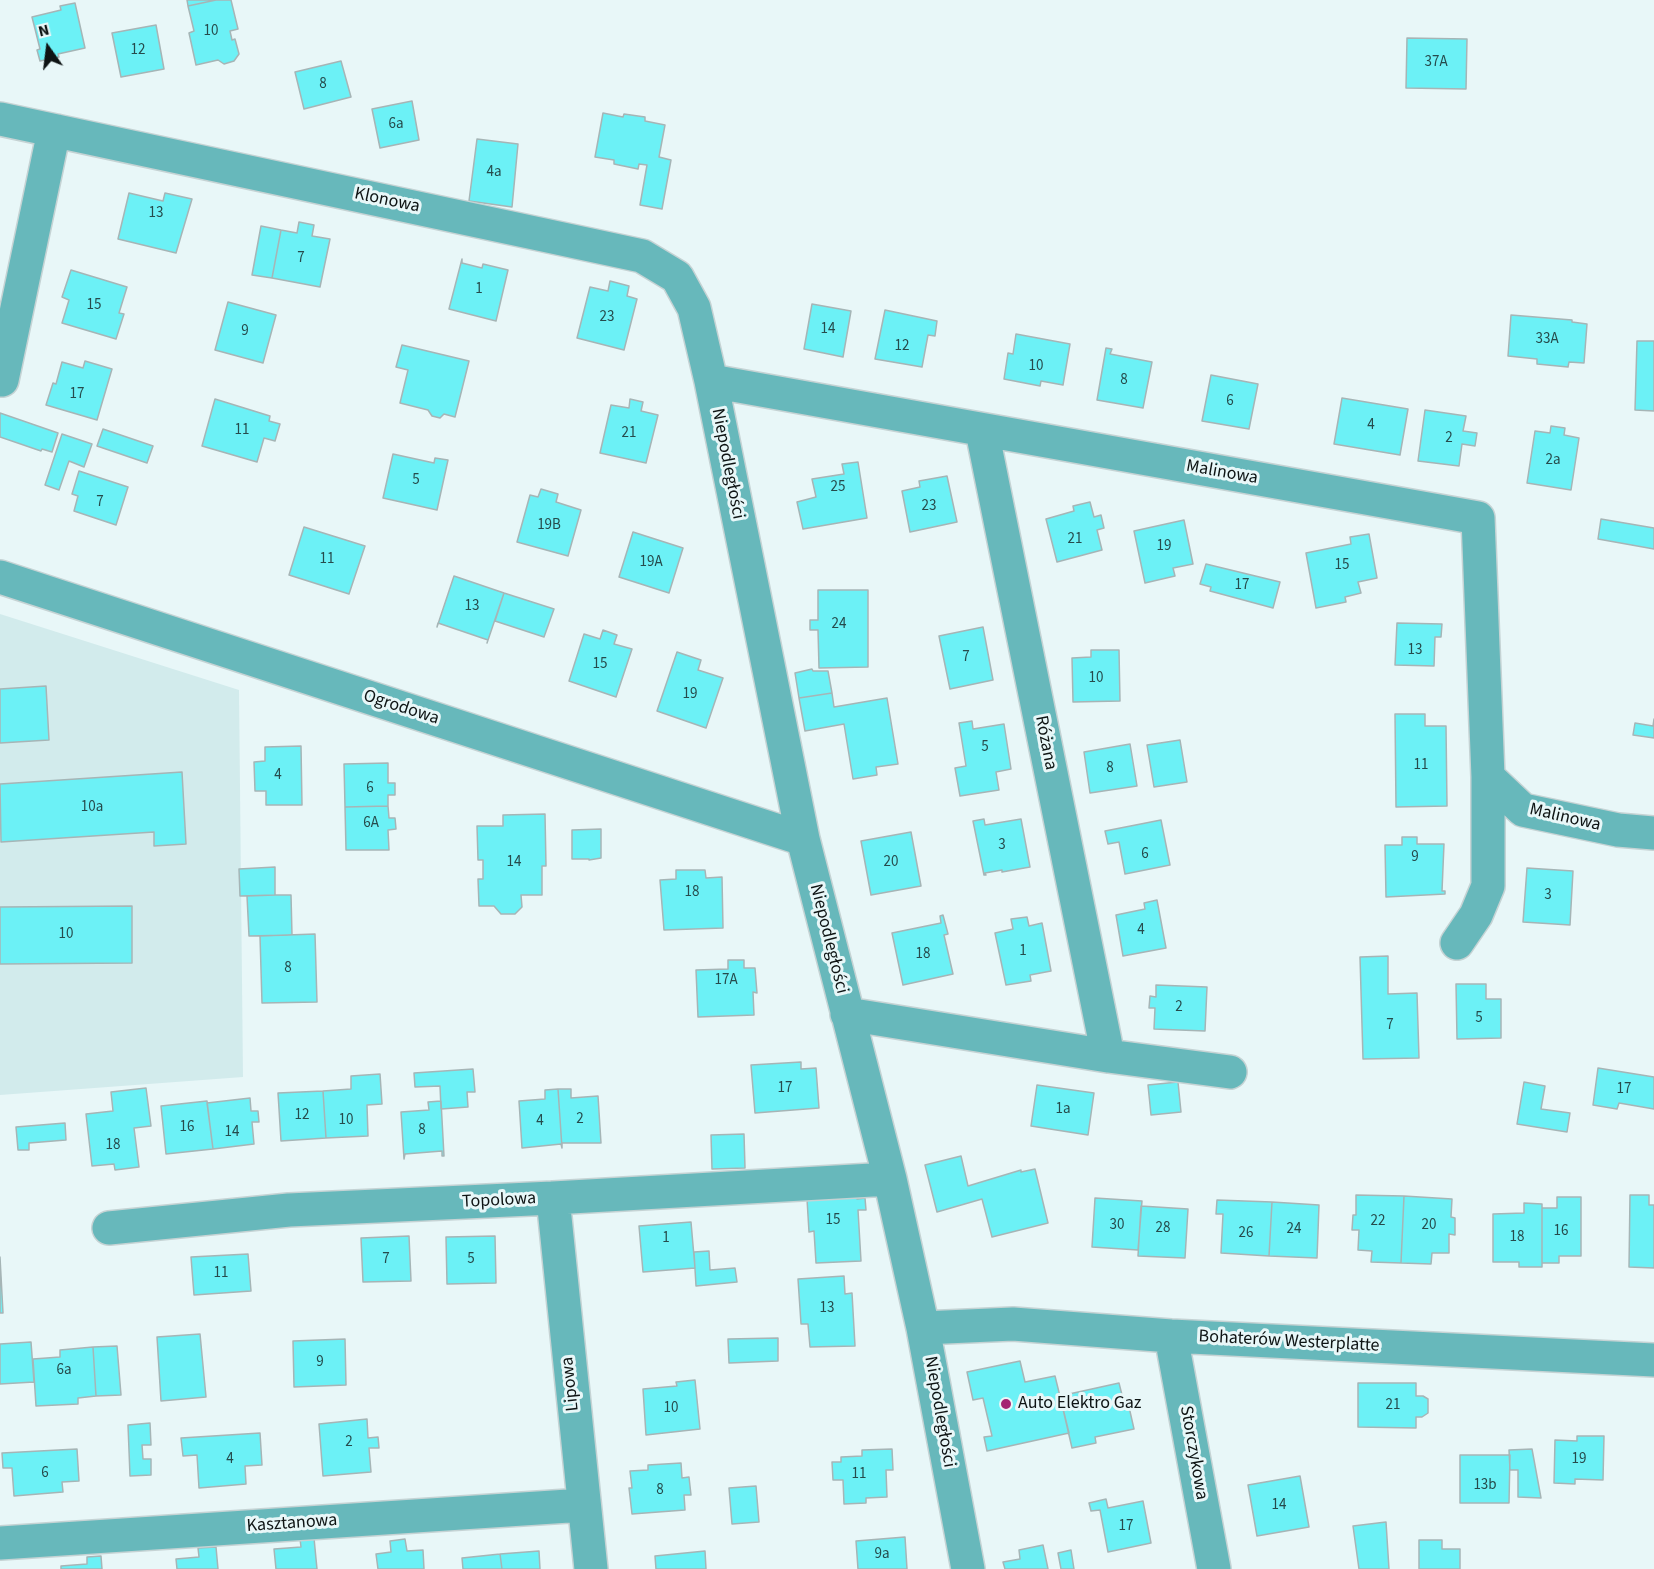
<!DOCTYPE html>
<meta charset="utf-8">
<style>
body{margin:0}
#map{position:relative;width:1654px;height:1569px;overflow:hidden;background:#e8f7f8;font-family:"Source Sans 3",sans-serif}
canvas{display:block}
.north{position:absolute;left:18px;top:18px;width:60px;height:60px;-webkit-text-stroke:4px #e8f7f8;paint-order:stroke;rotate:346deg;font-size:16px;font-weight:700;line-height:24px;text-align:center;color:#0e1414}
.north::after{content:'';display:block;margin:auto;width:21px;height:27px;background:#0e1414;clip-path:polygon(50% 0,100% 100%,50% 72%,0 100%)}
</style>
<div id="map">
<canvas width="1654" height="1569"></canvas>
<div class="north">N</div>
</div>
<script>
const ctx = document.querySelector('canvas').getContext('2d');
ctx.lineJoin = 'round';
function fillPath(path, color) { ctx.fillStyle = color; ctx.fill(path, 'evenodd'); }
function trace(path, color, width, dash) { ctx.strokeStyle = color; ctx.lineWidth = width; ctx.lineCap = dash ? 'butt' : 'round'; ctx.setLineDash(dash || []); ctx.stroke(path); }
function write(font, color, halo, rows, align = 'center') {
  ctx.font = font + ' "Source Sans 3",sans-serif'; ctx.lineWidth = 6; ctx.setLineDash([]); ctx.textBaseline = 'middle'; ctx.strokeStyle = halo; ctx.fillStyle = color; for (const [text, x, y, turn = 0] of rows) {
    ctx.save(); ctx.translate(x, y); ctx.rotate((+turn || 0) * Math.PI / 180); ctx.textAlign = isNaN(turn) ? turn : align; if (halo) ctx.strokeText(text, 0, 0); ctx.fillText(text, 0, 0); ctx.restore();
  }
}
const built = new Path2D(`
 M0,614l239,76 4,387 -243,18z`);
const building = new Path2D(`
 M187,0h29l-28,6z
 M216,0h15l7,29 -8,2 2,9 3,-1 4,15 -5,7 -10,3 -6,-4 -22,5 -7,-32 5,-2 -6,-25z
 M75,3l10,45 -27,6 1,3 -19,4 -3,-11 3,-1 -8,-32 29,-7 -1,-4z
 M156,25l8,44 -43,8 -9,-44z
 M1407,38l60,1 -1,50 -60,-1z
 M341,61l10,36 -47,12 -9,-37z
 M412,101l7,39 -39,8 -8,-39z
 M603,113l20,4 1,-3 21,3v4l20,4 -6,32 12,3 -9,49 -22,-4 7,-40 -8,-1 -1,5 -24,-5v-4l-19,-3z
 M477,139l41,5 -6,63 -43,-6z
 M129,193l34,8 2,-8 27,6 -16,54 -58,-14z
 M299,222l15,3 -2,11 18,3 -10,48 -48,-9 9,-48 16,3z
 M261,226l20,4 -9,48 -20,-3z
 M462,259v4l20,5 1,-4 25,6 -12,51 -47,-12z
 M71,270l56,17 -8,26 5,1 -8,25 -54,-16 7,-23 -7,-3z
 M610,281l19,5 -2,10 10,3 -13,51 -47,-12 13,-51 18,4z
 M228,302l48,13 -13,48 -48,-13z
 M812,304l39,7 -8,46 -39,-8z
 M885,310l52,11 -2,15 -7,-1 -6,32 -47,-8z
 M1511,315l61,5v2l15,2 -3,39 -15,-1 -1,5 -31,-3v-5l-29,-3z
 M1016,334l54,10 -7,41 -22,-4 -1,5 -36,-7 4,-26 5,1z
 M1637,341h17v70l-19,-1z
 M402,345l67,16 -14,56 -11,-3 -4,4 -8,-2 -4,-6 -28,-7 8,-33 -12,-3z
 M1106,348l6,1 -2,5 42,8 -9,46 -46,-8z
 M85,361l27,8 -15,51 -51,-15 7,-22 3,1 6,-22 21,6z
 M1211,375l47,9 -9,45 -47,-8z
 M1342,398l66,11 -8,46 -66,-11z
 M215,399l55,17 -1,5 11,3 -5,17 -11,-3 -7,24 -55,-16z
 M630,399l13,3 -2,9 17,4 -12,48 -46,-10 11,-48 18,3z
 M1425,410l41,6 -3,15 14,2 -2,13 -13,-2 -3,22 -41,-5z
 M0,413l58,20 -6,19 -10,-3 -1,2 -41,-14z
 M1551,426l14,2 -1,7 15,3 -8,52 -44,-7 8,-52 15,2z
 M103,429l50,17 -6,17 -50,-17z
 M62,434l30,10 -8,23 -15,-6 -10,29 -14,-5z
 M393,454l41,9 1,-5 13,2 -11,50 -54,-12z
 M858,462l9,56 -64,11 -6,-27 19,-5 -4,-18 32,-5 -2,-10z
 M79,471l49,16 -12,38 -42,-14 4,-15 -6,-2z
 M947,476l10,46 -47,10 -8,-41 18,-4 -1,-6z
 M541,489l17,5 -2,8 25,8 -13,46 -51,-14 13,-47 8,2z
 M1090,502l4,15 7,-2 3,13 -7,2 5,20 -45,12 -11,-43 28,-8 -1,-5z
 M1601,519l53,9v21l-56,-10z
 M1184,520l9,44 -20,4 2,8 -30,7 -11,-52z
 M304,527l61,19 -16,48 -60,-19z
 M633,532l50,16 -14,45 -50,-16z
 M1369,534l8,44 -19,4 3,11 -16,4 1,5 -30,6 -10,-55 45,-9 -1,-7z
 M1206,564l74,18 -7,26 -63,-17 1,-4 -11,-3z
 M454,576l50,17 -17,50 1,-3 -50,-17 -1,4z
 M818,590h50v77l-49,1 -1,-38h-8v-10h8z
 M504,593l50,16 -10,28 -49,-16z
 M1397,623l45,1 -1,13h-6l-1,29 -39,-1z
 M983,627l10,53 -43,9 -11,-53z
 M603,630l14,5 -3,9 18,5 -16,48 -47,-16 15,-47 16,5z
 M1091,650h28l1,51 -47,1 -1,-44 19,-1z
 M677,652l24,8 -3,10 25,8 -17,50 -49,-17z
 M812,669l1,2h15l4,22 -33,5 -4,-25z
 M46,686l3,54 -49,3v-54z
 M832,693l2,14 53,-9 11,66 -22,3 1,8 -24,4 -9,-55 -39,7 -6,-33z
 M1395,714h30v12h21l1,80 -51,1z
 M1654,719v19l-21,-3 2,-12 18,3z
 M972,721l1,8 31,-5 7,45 -15,3 3,18 -39,6 -5,-28 11,-2 -7,-43z
 M1180,740l7,42 -33,5 -7,-42z
 M1130,744l7,42 -47,7 -6,-41z
 M301,746l1,59h-36v-14h-11l-1,-29 11,-1v-14z
 M388,763v20h7v12h-7v11l-43,1 -1,-43z
 M182,772l4,72 -32,2v-14l-153,10 -1,-58z
 M388,806l1,12h6l1,11 -8,1 1,20h-43l-1,-43z
 M545,814l1,52h-4v29h-21l1,12 -7,7h-14l-7,-8h-15l-1,-27h5v-19h-5l-1,-34h26v-11z
 M984,819l1,6 36,-6 9,48 -28,5v-2l-17,3 1,2h-2l-11,-54z
 M1161,820l9,45 -45,9 -6,-32 -11,2 -3,-13z
 M601,829v29l-12,2v-1h-17v-29z
 M911,832l10,54 -50,9 -10,-54z
 M1402,837h15v7h27l-2,47h3v3l-59,3 -1,-52h17z
 M275,867v28l-35,1 -1,-27z
 M1527,868l46,3 -3,54 -47,-3z
 M676,870h29l1,8 16,-1 1,51 -59,2 -4,-50 16,-1z
 M275,895h16l1,40 -43,1 -2,-40z
 M1157,900l9,48 -43,8 -7,-41 29,-6 -1,-6z
 M132,906v57l-132,1v-57z
 M943,915l5,19 -4,1 9,39 -50,11 -11,-52 49,-10 -1,-7z
 M1027,917l2,9 13,-3 9,48 -21,4 1,6 -25,4 -11,-52 18,-4 -2,-10z
 M315,934l2,68 -55,1 -2,-67z
 M1388,956v38l29,-1 2,65 -56,1 -3,-102z
 M728,960h16v8h11l2,25 -4,-1 1,23 -56,2 -2,-47 32,-1z
 M1456,984h30v15h15v39l-44,1z
 M1156,985l51,2 -2,44 -51,-2 1,-21h-6l1,-12 6,1z
 M801,1062v7l15,-1 3,40 -64,5 -4,-48z
 M1598,1068l56,9v32l-35,-6 -2,6 -24,-4z
 M473,1069l2,23h-8l1,15 -27,2 -1,-23 -25,1 -1,-14z
 M380,1074l2,30 -15,1 1,31 -42,2 -3,-47 28,-2v-13z
 M1178,1082l3,30 -30,3 -3,-30z
 M1524,1082l21,4 -4,23 29,4 -3,19 -50,-8z
 M1037,1085l57,8 -6,42 -57,-9z
 M146,1088l5,38 -17,2 5,39 -24,3 -1,-6 -22,2 -6,-52 27,-3 -2,-19z
 M558,1089l4,59 -1,-4 -39,4 -3,-47 26,-2v-9z
 M558,1089h13v9l27,-2 3,47h-39v5z
 M323,1091l3,47 -45,3 -3,-48z
 M250,1098l1,13h7l1,11h-7l2,22 -41,5 -6,-46z
 M207,1101l6,48 -47,5 -5,-48z
 M441,1101l3,55h-2v-5l-37,3 -1,5 -3,-47 28,-2 -1,-8z
 M65,1123l1,17 -37,3v7h-11l-2,-23z
 M744,1134l1,34 -33,1 -1,-34z
 M961,1156l7,30 53,-16v2l14,-3 13,54 -56,14 -10,-38 -45,13 -12,-47z
 M1356,1195l48,1 -3,67 -30,-1 1,-11 -14,-1 1,-20h-7l1,-15h3z
 M1630,1195h19v10h5v63l-25,-1z
 M857,1196v3l8,-1 1,12h-8l3,51 -45,2 -2,-32 -5,1 -2,-33z
 M1404,1196l48,3 -1,18 4,1v17l-6,-1v19h-17l-1,11 -30,-1z
 M1557,1197h24v59h-22v7h-17v-55h15z
 M1095,1198l47,3 -4,49 -46,-3z
 M1217,1200l55,2 -3,54 -48,-3 2,-39h-7z
 M1272,1202l47,3 -2,53 -48,-2z
 M1524,1203l18,1v63h-23v-5h-26v-48l31,-1z
 M1141,1206l47,3 -3,49 -47,-2z
 M691,1222l4,46 -52,4 -4,-46z
 M409,1236l2,45 -48,1 -2,-44z
 M495,1236l1,47 -49,1 -1,-47z
 M709,1251l1,19 25,-2 2,14 -41,4 -2,-34z
 M248,1254l3,37 -57,4 -3,-38z
 M0,1257l3,56h-3z
 M844,1276l1,18 7,-1 3,53 -45,1 -2,-23h-7l-3,-45z
 M200,1334l6,63 -45,4 -4,-64z
 M778,1338v23l-49,2 -1,-24z
 M345,1339l1,46 -52,2 -1,-46z
 M31,1342l3,40 -34,2v-40z
 M117,1346l4,49 -25,1 -3,-49z
 M93,1347l3,49 -18,2v6l-42,2 -3,-47 27,-2v-7z
 M1020,1361l5,21 30,-6 14,57 -82,18 -3,-14 8,-1 -9,-38 -10,2 -6,-28z
 M695,1380l5,49 -54,6 -3,-46 34,-3 -1,-4z
 M1119,1383l6,24h4l5,22 -39,8 1,6 -24,5 -12,-52z
 M1358,1383h58v13h7l5,3v14l-6,4h-6v11l-58,-1z
 M367,1419l1,19 10,-1 1,11h-10l2,24 -48,4 -4,-52z
 M150,1423l1,22h-9l1,14h8v16l-21,1 -2,-51z
 M260,1433l2,32 -17,1 1,18 -47,4 -2,-33 -14,1 -2,-18z
 M1577,1436h27l-1,44 -28,-1v5l-21,-1 1,-43 22,1z
 M77,1449l2,32 -17,1 1,10 -49,4 -2,-28h-9l-1,-15z
 M892,1449l1,21h-7l1,27 -21,1v5l-22,1 -1,-24h-10l-1,-18h9v-5l21,-1v-6z
 M1532,1449l9,49 -23,-1v-27h-8l-1,-20z
 M1460,1455h50l-1,48h-49z
 M681,1463l1,15 7,-1 2,18h-7l1,15 -53,4 -3,-26h3l-2,-17 18,-1v-5z
 M1300,1476l9,51 -52,9 -9,-51z
 M756,1486l3,36 -27,2 -3,-36z
 M1106,1499l2,9 35,-7 8,42 -43,9 -8,-42 -9,1 -2,-8z
 M1386,1522l3,47h-30l-6,-43z
 M905,1537l2,32h-49l-2,-28z
 M314,1538l3,31h-41l-2,-20 27,-2 -1,-8z
 M405,1539l2,12 16,-1 1,19h-46l-2,-15 15,-2 -1,-11z
 M1419,1540h23v9h18v20h-41z
 M1043,1545l5,24h-43l-2,-7 17,-3 -1,-9z
 M216,1547l2,22h-41l-1,-10 23,-2 -1,-9z
 M1071,1550l3,19h-13l-3,-16z
 M539,1551l1,18h-38l-2,-15z
 M705,1551l1,18h-50l-1,-13z
 M500,1554l2,15h-39l-1,-11z
 M101,1556l1,13h-41v-3l26,-2v-7z`);
const minor = new Path2D(`
 M0,119l642,137 35,21 17,31 17,73 92,458 87,340 33,149 45,241
 M2,380l49,-235 6,-14
 M711,381l767,137 10,259 35,33 95,20 36,3
 M0,577l803,262
 M1457,943l19,-28 12,-29v-109
 M847,1014l261,42 -126,-625
 M1108,1056l122,16
 M553,1198l38,371
 M109,1228l180,-18 264,-12 337,-19
 M923,1328l90,-4 158,12 483,24
 M1171,1336l43,233
 M0,1543l584,-38`);
const markers = [
 [1006,1404,6,"#a52473"]
];
const numberNames = [
 ["10",211,32],
 ["12",138,51],
 ["37A",1436,63],
 ["8",323,85],
 ["6a",396,125],
 ["4a",494,173],
 ["13",156,214],
 ["7",301,259],
 ["1",479,290],
 ["15",94,306],
 ["23",607,318],
 ["14",828,330],
 ["9",245,332],
 ["33A",1547,340],
 ["12",902,347],
 ["10",1036,367],
 ["8",1124,381],
 ["17",77,395],
 ["6",1230,402],
 ["4",1371,426],
 ["11",242,431],
 ["21",629,434],
 ["2",1449,439],
 ["2a",1553,461],
 ["5",416,481],
 ["25",838,488],
 ["7",100,503],
 ["23",929,507],
 ["19B",549,526],
 ["21",1075,540],
 ["19",1164,547],
 ["11",327,560],
 ["19A",651,563],
 ["15",1342,566],
 ["17",1242,586],
 ["13",472,607],
 ["24",839,625],
 ["13",1415,651],
 ["7",966,658],
 ["15",600,665],
 ["10",1096,679],
 ["19",690,695],
 ["5",985,748],
 ["11",1421,766],
 ["8",1110,769],
 ["4",278,776],
 ["6",370,789],
 ["10a",92,808],
 ["6A",371,824],
 ["3",1002,846],
 ["6",1145,855],
 ["9",1415,858],
 ["14",514,863],
 ["20",891,863],
 ["18",692,893],
 ["3",1548,896],
 ["4",1141,931],
 ["10",66,935],
 ["1",1023,952],
 ["18",923,955],
 ["8",288,969],
 ["17A",726,981],
 ["2",1179,1008],
 ["5",1479,1019],
 ["7",1390,1026],
 ["17",785,1089],
 ["17",1624,1090],
 ["1a",1063,1110],
 ["12",302,1116],
 ["2",580,1120],
 ["10",346,1121],
 ["4",540,1122],
 ["16",187,1128],
 ["8",422,1131],
 ["14",232,1133],
 ["18",113,1146],
 ["15",833,1221],
 ["22",1378,1222],
 ["30",1117,1226],
 ["20",1429,1226],
 ["28",1163,1229],
 ["24",1294,1230],
 ["16",1561,1232],
 ["26",1246,1234],
 ["18",1517,1238],
 ["1",666,1239],
 ["7",386,1260],
 ["5",471,1260],
 ["11",221,1274],
 ["13",827,1309],
 ["9",320,1363],
 ["6a",64,1371],
 ["21",1393,1406],
 ["10",671,1409],
 ["2",349,1443],
 ["4",230,1460],
 ["19",1579,1460],
 ["6",45,1474],
 ["11",859,1475],
 ["13b",1485,1486],
 ["8",660,1491],
 ["14",1279,1506],
 ["17",1126,1527],
 ["9a",882,1555]
];
const streetNames = [
 ["Klonowa",387,201,12],
 ["Niepodległości",727,464,79],
 ["Malinowa",1222,473,10],
 ["Ogrodowa",401,708,18],
 ["Różana",1045,743,79],
 ["Malinowa",1565,818,13],
 ["Niepodległości",828,939,76],
 ["Topolowa",499,1201,-3],
 ["Bohaterów Westerplatte",1289,1342,3],
 ["Lipowa",571,1384,-96],
 ["Niepodległości",939,1412,80],
 ["Storczykowa",1193,1453,80],
 ["Kasztanowa",292,1524,-4]
];
const poiNames = [
 ["Auto Elektro Gaz",1018,1404]
];
fillPath(built, '#d2ebec');
fillPath(building, '#6cf1f6');
trace(building, '#a6b5b6', 1.5);
trace(minor, '#c5d3d4', 36);
trace(minor, '#67b8bb', 33);
for (const [x, y, r, color] of markers) { const dot = new Path2D(); dot.arc(x, y, r, 0, 2 * Math.PI); ctx.fillStyle = color; ctx.fill(dot); trace(dot, '#e8f7f8', 2); }
write('15px', '#264b4c', null, numberNames);
write('18px', '#0e1414', '#e8f7f8', streetNames);
write('18px', '#0e1414', '#e8f7f8', poiNames, 'left');
</script>
